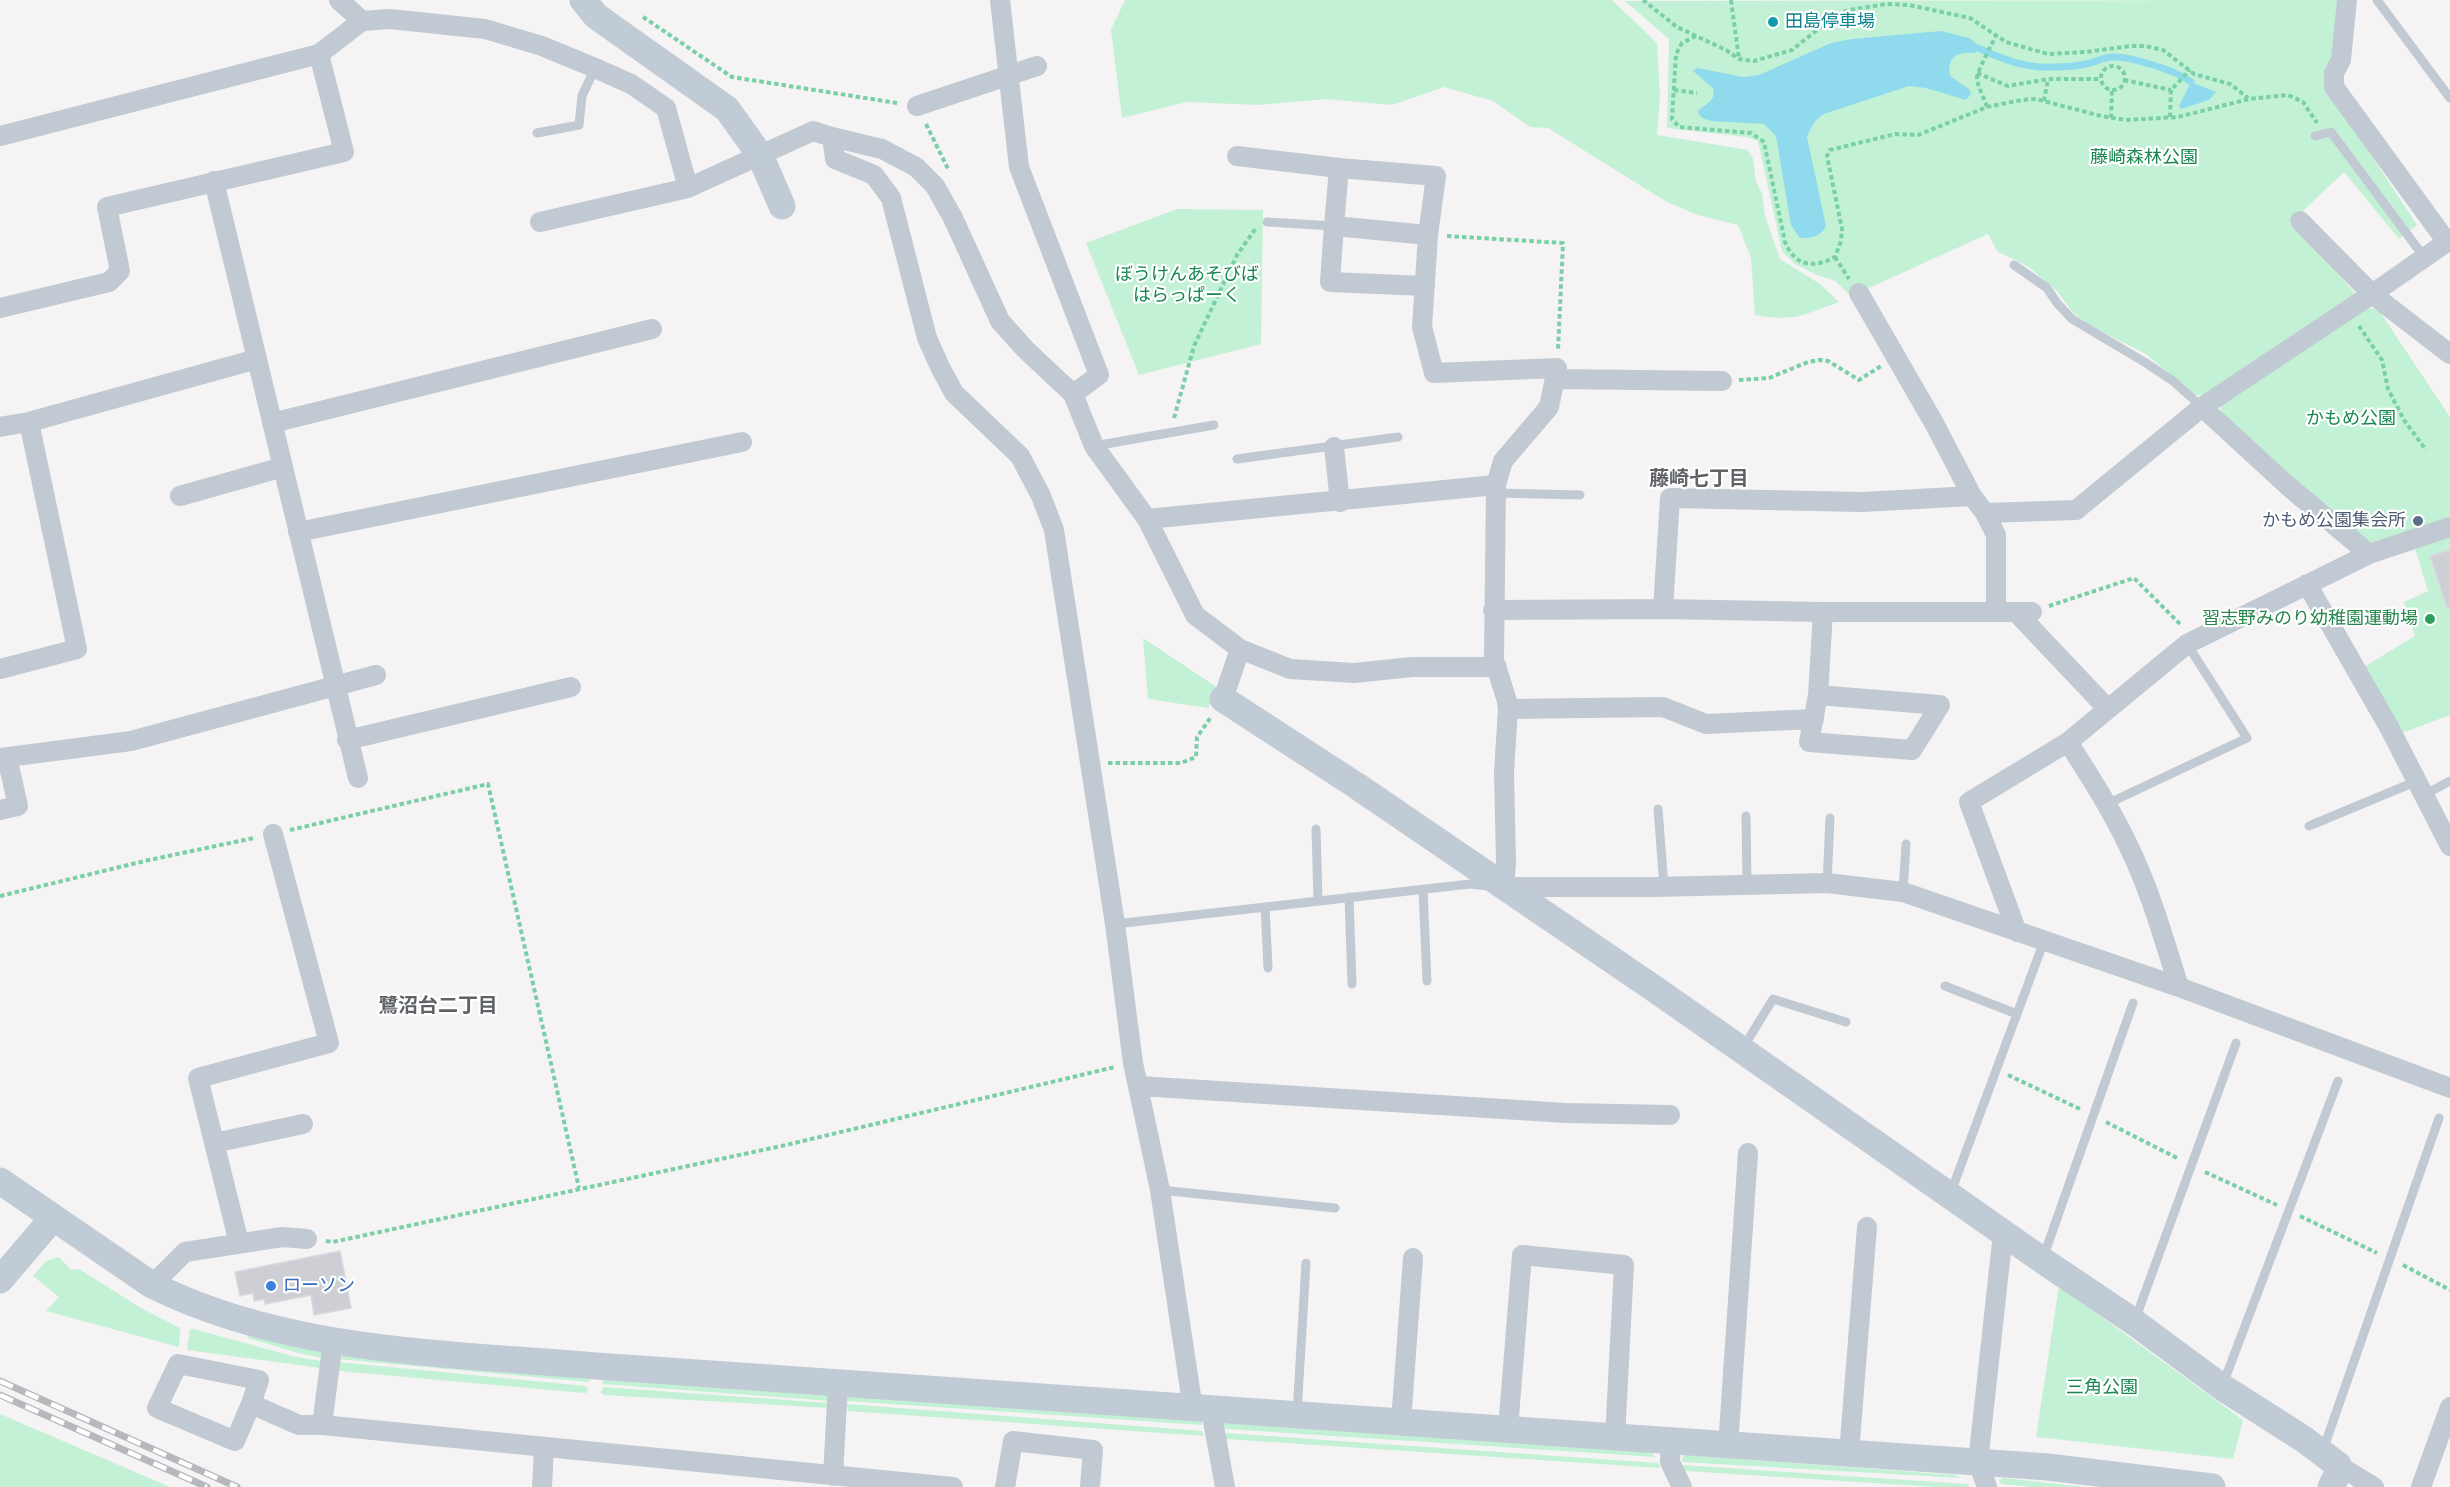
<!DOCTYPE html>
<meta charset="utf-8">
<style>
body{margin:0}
canvas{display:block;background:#f5f3f3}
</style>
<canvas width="2450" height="1487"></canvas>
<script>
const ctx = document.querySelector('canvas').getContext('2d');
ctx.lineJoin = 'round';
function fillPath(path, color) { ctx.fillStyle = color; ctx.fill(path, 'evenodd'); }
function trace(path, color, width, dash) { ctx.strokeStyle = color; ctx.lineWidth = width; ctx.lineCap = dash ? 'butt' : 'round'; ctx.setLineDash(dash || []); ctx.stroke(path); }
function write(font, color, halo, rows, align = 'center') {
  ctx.font = font + ' "Varela Round","Noto Sans JP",sans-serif'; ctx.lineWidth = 4.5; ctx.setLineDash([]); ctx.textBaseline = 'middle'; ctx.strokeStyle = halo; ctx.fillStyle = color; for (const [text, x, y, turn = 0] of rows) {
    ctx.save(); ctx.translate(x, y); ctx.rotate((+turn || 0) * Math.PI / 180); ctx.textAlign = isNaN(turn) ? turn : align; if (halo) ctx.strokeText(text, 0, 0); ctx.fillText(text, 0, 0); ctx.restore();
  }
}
const green = new Path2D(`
 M1125,0h487l45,43 3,53 -3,39 91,15 5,9 3,23 6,11 3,23 15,43 40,25 19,18c-36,13 -44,20 -84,13l-4,-57 -13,-33 -40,-10 -31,-13 -119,-74 -18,-1 -37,-26 -49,-14 -52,18 -66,-6 -68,6 -71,-3 -65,16 -11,-88z
 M2342,0l-13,91 88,134 -18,14 -55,-67 -55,52 37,36 31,36 -152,99h-10l-49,-41 -53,-27 -19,-13 -17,-23 -28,-24 -32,-16 -9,-17 -137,62 -16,-15 -20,-7 -20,-10 -13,-13 -24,-110 -12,-4 -79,-9 2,-89 -44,-38z
 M1177,209l86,1 -2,134 -122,31 -53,-132z
 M2366,306l14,6 70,105v103l-76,25 -7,-2 -73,-62 -73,-70 -1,-7z
 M2450,533v182l-48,18 -38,-66 51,-31 -11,-34 24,-11 -14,-46z
 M1143,638l75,50 -10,20 -60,-9z
 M59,1257l12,13 8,-1 62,39 39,20 -1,19 -133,-36 13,-14 -26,-21 13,-15z
 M2059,1286l184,134 -10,39 -197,-22z
 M194,1329l102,28 25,4v7l-134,-18 3,-20z
 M247,1335l76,16 -1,7 -24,-5 -50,-15z
 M339,1354l249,23 1,5 -251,-23z
 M338,1362l248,24 2,2 -2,5h-2l-245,-22z
 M603,1378l227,15 1,8 -228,-17z
 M603,1387l226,16v5l-225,-13 -3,-2z
 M845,1395l357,26v4l-355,-24z
 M847,1404l355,27 2,5 -356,-25z
 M0,1414l170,73h-170z
 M1227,1422l423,30 6,5 -430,-28 -3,-1 1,-4z
 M1224,1433l434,30 2,5 -434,-29z
 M1685,1455l270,20 6,3 -279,-16v-4z
 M1682,1465l285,19 3,3h-34l-250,-16 -4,-3z
 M2002,1478l85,9h-56l-30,-3 -2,-3z`);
const water = new Path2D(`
 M1941,31l28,7 10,8 -4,7c-18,-1 -28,3 -25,23l20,14 1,4 -5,6 -40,-12 -17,-2 -85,28c-10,6 -13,13 -17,23l19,89c-4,10 -18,14 -27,11l-8,-12 -14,-84 -2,-6 -11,-11 -53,-3c-6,-2 -12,-3 -13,-10 8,-8 18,-9 15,-23l-20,-17 4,-3 46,9 16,-2 72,-32 21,-4z
 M2191,82l25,10 -7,8 -28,9 -2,-3z`);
const stream = new Path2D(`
 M1978,48c24,11 49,21 76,19 11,0 25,-1 36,-4 7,-2 15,-6 22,-6 18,-1 65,14 79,25`);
const building = new Path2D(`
 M2450,550v58h-3l-17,-52z
 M340,1251l11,57 -37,7 -3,-20 -46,9 -1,-5 -10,2 -1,-8 -13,3 -5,-24z`);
const path = new Path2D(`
 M1643,0l34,27 49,23 13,9 15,2 38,-11 45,-36 12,-4 38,-6 22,1 61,13 36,24 42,12 38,-2 44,-6h15l18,4 31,24 36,10 18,14
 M1731,0l8,59
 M643,17l89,60 165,26
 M1696,36l-14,7 -6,11 -4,65 7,8 72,6 13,9 21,100c10,24 28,27 50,15l6,-16 1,-12 -15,-73 3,-6 65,-16 23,1 69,-28 35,-7 14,-1 65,17 25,4 52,-3 71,-18 39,-4 15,7 14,21
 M2101 78a12 12 0 1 1 24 0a12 12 0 1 1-24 0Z
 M1977,73l31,13 40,-7h53
 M2124,80l47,10
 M1674,90l23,3
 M2044,101l4,-22
 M1987,107c-3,-9 -8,-18 -10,-27 -2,-6 16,-37 19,-45
 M2170,117l1,-27 19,-20
 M2111,118l1,-28
 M926,124l22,45
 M1447,236l116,7 -5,107
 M1835,257l14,22
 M2359,326l23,34 6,29 16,31 22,30
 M1739,380l30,-2 39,-16 12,-2 8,1 31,19 22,-14
 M1174,418l20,-72 43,-91 19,-27
 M2049,606l85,-28 48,48
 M1108,763h73l15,-6 1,-20 14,-20
 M290,830l198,-46 91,404
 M0,896l149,-36 105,-22
 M2008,1075l72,34
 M2106,1122l73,37
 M2205,1172l72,33
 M2300,1216l77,37
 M326,1241l7,1 453,-97 329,-78
 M2403,1265l47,25`);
const lane = new Path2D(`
 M2377,0l73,98
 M537,133l42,-8 3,-29 13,-28
 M2315,136l16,-4 93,125
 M1267,222l67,4
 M2014,265l33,23 10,15 15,16 74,44 27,18 29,26
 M1094,446l120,-21
 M1237,459l161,-22
 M1496,493l84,2
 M2424,795l26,-14
 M2107,804l140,-66 -60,-94
 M1658,809l6,78
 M1746,816l1,69
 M2309,826l108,-45
 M1316,829l2,72
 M1827,883l3,-65
 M1423,890l4,91
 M1903,892l3,-48
 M1349,897l3,87
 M1265,907l3,61
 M1115,924l355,-40 18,2
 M1945,986l72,28
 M1743,1048l30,-49 73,23
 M1160,1190l175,18
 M1951,1192l93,-251
 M2043,1258l90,-255
 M2135,1320l101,-277
 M2223,1384l115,-303
 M1297,1413l9,-150
 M2323,1450l116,-332`);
const street = new Path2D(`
 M339,0l23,21
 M1000,0l19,167 80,208 -26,19
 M917,106l120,-40
 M0,136l319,-82 43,-33 28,-2 95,10 57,17 53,22 36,16 35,24 22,80 125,-57 19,6 3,22 39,16 17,23 36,140 13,29 14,26 66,63 21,40 13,34 61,394 18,139 27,127 33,219
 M832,137l50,12 34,18 19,19 18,32 47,103 26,29 47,44 21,52 53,73
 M1237,156l102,12
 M214,181l144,597
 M2300,221l72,73 78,60
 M540,222l148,-34
 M1334,226l5,-58 97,8 -8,59
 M1425,286l-95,-4 4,-56 94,9 -6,92 12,46 123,-5 -8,39 -46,54 -7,24 -2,175 13,41 1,8 -4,63 2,91 -2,24h150l173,-4 76,9 276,95 271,101
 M1859,293l75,130 38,73 13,17 11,22v77
 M0,308l109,-26 11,-11 -13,-64 237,-55 -25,-98
 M1556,379l166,2
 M2202,407l170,-113 75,-52 -113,-155v-14l7,-13 6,-60
 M272,423l380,-94
 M0,427l29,-5 228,-63
 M1334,447l6,55
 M180,496l103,-29
 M1972,496l-110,6 -192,-4 -7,111 160,3h209
 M1985,513l91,-3 126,-103 86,79 81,68
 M298,532l444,-90
 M2307,584l82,143 61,119
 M1493,610l170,-1
 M2016,612l91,96
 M1240,649l50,20 64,4 58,-6h85
 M0,669l77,-20 -48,-227
 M1818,695l122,10 -28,45 -103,-8 9,-47 5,-83
 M1223,699l17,-50 -45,-34 -48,-96 349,-34
 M1508,709l155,-2 43,17 108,-5
 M347,740l224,-53
 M2068,742c21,33 43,67 60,103 22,44 36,95 51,142
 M0,758l131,-17 245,-66
 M0,810l18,-4 -11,-49
 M2017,932l-48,-130 99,-60 119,-98 182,-90 81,-27
 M1139,1086l427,27 104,2
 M214,1143l89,-19
 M239,1243l-41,-165 131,-35 -56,-209
 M152,1285l33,-33 97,-15 25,2
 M251,1404l-16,37 -78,-33 21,-44 81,16 -8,24 48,21h23l11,-84
 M1211,1410l14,77
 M1401,1422l12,-164
 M322,1425l631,62
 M1508,1429l14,-174 102,10 -9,173
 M1671,1442l-1,20 12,25
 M1728,1447l20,-294
 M1849,1453l18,-226
 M2338,1465l36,22
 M833,1476l5,-93
 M542,1487l2,-40
 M1005,1487l8,-46 80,9 -3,37
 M1987,1487l-9,-25 25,-229
 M2421,1487l29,-80`);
const secondary = new Path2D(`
 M583,0l13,16 131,93 33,46 22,51
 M1223,699l134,87 302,206 383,268 92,62 88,65 83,53 33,25v8l-7,14
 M0,1181l152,104c136,68 296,68 444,81l1452,101 164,20
 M0,1280l53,-62`);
const rail = new Path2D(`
 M0,1381l237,106
 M0,1395l207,92`);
const markers = [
 [1773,22,6,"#0f9aa8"],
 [2418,521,6,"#5c6f8a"],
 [2430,619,6,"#2e9e5b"],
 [271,1286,6,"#3f7fe0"]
];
const cultureNames = [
 ["田島停車場",1785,22]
];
const parkNames = [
 ["藤崎森林公園",2144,158],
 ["ぼうけんあそびば",1187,275],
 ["はらっぱーく",1187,296],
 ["かもめ公園",2351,419],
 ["三角公園",2102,1388]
];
const serviceNames = [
 ["かもめ公園集会所",2406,521]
];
const leisureNames = [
 ["習志野みのり幼稚園運動場",2418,619]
];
const shopNames = [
 ["ローソン",283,1286]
];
const neighbourhoodNames = [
 ["藤崎七丁目",1699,480],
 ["鷺沼台二丁目",438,1007]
];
fillPath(green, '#c3f1d5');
fillPath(water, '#90daee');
trace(stream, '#90daee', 7);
fillPath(building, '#cdcfd5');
trace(building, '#d7d9de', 1.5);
trace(path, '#7ad0a6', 4, [4.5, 3]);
trace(lane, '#c1cad2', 9);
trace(street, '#c1cad2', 20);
trace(secondary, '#c1cbd6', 27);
trace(rail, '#b5b8bd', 7);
trace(rail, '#fff', 4.5, [14]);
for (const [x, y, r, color] of markers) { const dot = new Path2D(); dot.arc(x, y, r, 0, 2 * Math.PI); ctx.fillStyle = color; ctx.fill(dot); trace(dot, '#fff', 2); }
write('18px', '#0d838f', '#fff', cultureNames, 'left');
write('18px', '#17864f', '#fff', parkNames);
write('18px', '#4e5e75', '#fff', serviceNames, 'right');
write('18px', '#27864d', '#fff', leisureNames, 'right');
write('18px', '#366cbe', '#fff', shopNames, 'left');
write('bold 20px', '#5f6368', '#fff', neighbourhoodNames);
</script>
